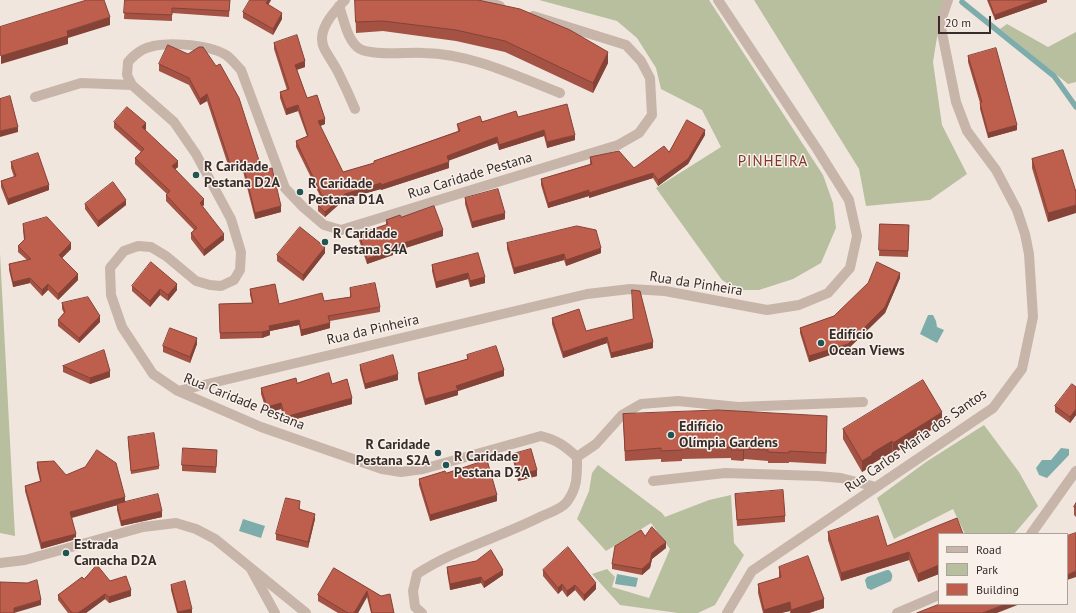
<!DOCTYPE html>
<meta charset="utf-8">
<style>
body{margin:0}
#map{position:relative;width:1076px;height:613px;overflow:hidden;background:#f1e6de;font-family:"PT Sans",sans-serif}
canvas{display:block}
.legend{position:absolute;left:938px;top:533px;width:130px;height:72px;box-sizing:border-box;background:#f9f0ea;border:1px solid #aba29d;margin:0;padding:5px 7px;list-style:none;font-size:12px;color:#362c29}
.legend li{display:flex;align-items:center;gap:8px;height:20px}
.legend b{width:20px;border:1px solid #aba29d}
.scale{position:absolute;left:938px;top:16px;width:53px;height:18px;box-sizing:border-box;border:2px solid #362c29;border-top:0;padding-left:5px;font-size:12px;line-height:14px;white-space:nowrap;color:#362c29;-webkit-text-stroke:3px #f9f0ea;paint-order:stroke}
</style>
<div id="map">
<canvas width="1076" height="613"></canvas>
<ul class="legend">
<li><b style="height:5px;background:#c8b5aa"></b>Road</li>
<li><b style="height:11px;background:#b7bf9e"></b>Park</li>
<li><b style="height:11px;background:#be5f4e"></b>Building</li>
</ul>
<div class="scale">20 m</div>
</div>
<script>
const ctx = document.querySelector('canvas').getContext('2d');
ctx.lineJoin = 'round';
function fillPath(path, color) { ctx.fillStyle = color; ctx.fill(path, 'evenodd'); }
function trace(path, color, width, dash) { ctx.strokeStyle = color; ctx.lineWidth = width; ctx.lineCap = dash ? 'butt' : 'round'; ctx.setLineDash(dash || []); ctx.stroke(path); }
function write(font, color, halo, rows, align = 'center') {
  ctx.font = font + ' "PT Sans",sans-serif'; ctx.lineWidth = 3; ctx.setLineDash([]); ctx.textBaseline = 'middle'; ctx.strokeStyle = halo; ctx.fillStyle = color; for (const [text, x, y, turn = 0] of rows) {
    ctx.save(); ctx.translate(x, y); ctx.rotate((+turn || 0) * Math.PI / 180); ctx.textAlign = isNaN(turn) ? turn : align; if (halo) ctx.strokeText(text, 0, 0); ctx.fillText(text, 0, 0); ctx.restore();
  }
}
const green = new Path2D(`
 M539,0h170l114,175 10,28 3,25 -15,35 -28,16 -34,11h-21l-16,-10 -66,-92 65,-41 -19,-37 -41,-21 -5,-21 -19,-30 -20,-17z
 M754,0h189l-10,62 9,63 25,49 -37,26 -64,6 -7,-37z
 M1007,24l41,23 28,-15v50l-8,2 -68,-55z
 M0,253l15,283 -15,-3z
 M984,425l35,47 19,34 -24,28h-49l-12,-25 -59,30 -17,-41 49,-36z
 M598,465l64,48 3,4 44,-17 22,-5 3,48 10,12 -29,50 -17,8h-20l-58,-8 -28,-31 15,-5 8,8 -3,10 37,11 21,-49 -19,-26 -45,28 -29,-32 12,-28 3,-18z`);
const water = new Path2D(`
 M928,315h5l3,6 1,6 7,3 -7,13 -17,-9z
 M1061,448l8,1v6l-22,23 -8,-3 -3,-7 6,-8h9z
 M243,519l22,7 -4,12 -22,-7z
 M887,570h2c4,4 4,6 2,11l-20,9 -4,-2 -2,-8 2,-3z
 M617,574l21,4 -2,9 -21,-3z`);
const stream = new Path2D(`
 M962,2l92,74 22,31`);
const minor = new Path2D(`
 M345,0c-11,12 -29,30 -21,48 4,8 10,16 14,24 6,12 12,25 17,37
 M481,0l19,6
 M339,6c5,13 8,35 21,43 12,7 48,3 64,4 48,1 92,23 136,40
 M35,97l46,-14 51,2
 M178,391l409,-97 43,-5 35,2 102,19 32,-5 29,-12 22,-25 7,-32 -8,-36 -32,-51 -99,-149
 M577,457l19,-13 26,-29 19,-11 37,-3 60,6 125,-5
 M653,481l72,-8 93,3 23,2 35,9
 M1031,534l45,-63
 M251,569l24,44
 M422,613l-7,-6 -2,-16 4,-17c38,-25 84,-37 125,-58 7,-3 19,-7 24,-13 12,-15 11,-28 11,-46 -12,-11 -20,-17 -36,-21l-118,33 -22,3 -19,-3 -121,-42 -83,-36 -25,-17 -31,-47 -11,-32 -1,-27 14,-17 14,-5 13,1 15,9 30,25 14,4 11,1 13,-6 6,-10 1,-18 -10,-33 -35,-65 -22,-32 -42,-37 -5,-10 1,-13c4,-5 9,-9 14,-12 18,-10 66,-6 84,5 5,3 10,10 15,15l44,118 18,19 21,18 17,5 277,-85 21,-12 13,-18 -2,-37 -9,-17 -15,-16 -93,-29
 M727,613l25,-42 241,-163 29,-39 11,-52 -4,-63 -4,-20 -8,-24 -21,-40 -29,-39 -11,-29 -16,-79 8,-23
 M897,613l42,-18`);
const tertiary = new Path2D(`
 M0,563l25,-3 118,-33 33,-4 20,6 19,10 91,74`);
const wall = new Path2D(`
 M125,0h105l-1,17 -57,-4v8l-48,-2z
 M271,0l-3,5 14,14 -9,16 -30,-17v-6z
 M355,0h123l130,63 -15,30 -88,-41 -49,-11 -73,-10 -27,2z
 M987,0h60v2l-52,18z
 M274,43l31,24 -8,3 10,28 18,26 -5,2 23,46 31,-9v-2l84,-30 -1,-7 61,-7 57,23 -28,8 -3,-12 -45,14 -2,-7 -49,18 1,7 -68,22v-1l-36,10 -20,18 -7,-6v-6l4,-5 -26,-53v-6l11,-5 -9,-25 -12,4 -6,-17v-6l7,-2 -13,-41z
 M188,54l74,116 19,42 -26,7 -13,-52 -12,4 -23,-70 -7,4 -11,-20 -30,-14v-7z
 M968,56l49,74 -29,8 -8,-29v-6l-12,-41z
 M114,122l32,7 -1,1 33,37 -3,2 29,36 -2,1 22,34 -20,16 -13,-17v-6l3,-3 -28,-29v-6l1,-1 -32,-30v-6l6,-6 -27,-24z
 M705,135l-17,29 -30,22 -5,-8 -64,20v-2l-41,12 -7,-23v-6l49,-15v-7l44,11z
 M1063,150l-15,72 -16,-54v-9z
 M11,162l38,28 -41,15 -7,-18v-6l13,-4 -3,-9z
 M465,198l40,21 -33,9 -7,-24z
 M85,204l41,1 -28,22 -13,-18z
 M401,217l42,19 -50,16v3l-26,9 -8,-24v-6l27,-9v-5z
 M23,224l48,25 -9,9 16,22 -20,20 -10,-10 -6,6 -12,-13 -17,4 -4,-17v-6l18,-4 -9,-8v-6l6,-6 -1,-10z
 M880,224l29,1 -1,32 -29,-1z
 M507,243l94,10 -35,13 -2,-6 -50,14 -7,-25z
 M325,253l-22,28 -26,-20v-6z
 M478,253l7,30 -15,4 -2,-8 -32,9 -4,-17v-6z
 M900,278l-15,35 -37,36 -39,13 -9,-29v-5l34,-12z
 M132,286l45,4 -9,11 -8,-6 -10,12 -18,-16z
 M350,288l30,19v5l-50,9v7l-29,8 -2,-11 -29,6v4l-8,3 -42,1 -1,-35 33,-1 -2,-8v-6l29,15 45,-3 26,-4z
 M62,303l38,19 -21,21 -21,-17v-6l6,-7 -2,-4z
 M552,318l34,13 67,17 -42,10 -4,-15 -44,15 -11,-34z
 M197,344l-7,19 -27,-11v-6z
 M467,355l37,21 -46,15v4l-33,10 -7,-26v-6l49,-14z
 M360,365l38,15 -33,9 -5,-19z
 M63,366l47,11 -20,7 -27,-12z
 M297,383l35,1 20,20 -67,18 -4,-13 -14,4 -6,-19v-6z
 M1076,387v28l-6,8 -15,-11v-6z
 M623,414l204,13 -1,37 -37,-2v1h-21v-2l-24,-2 -1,2 -12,-1v-2l-49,1v2l-21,1v-3l-36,2z
 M942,423l-49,31 -1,-2 -20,12v2l-10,6 -19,-33v-10z
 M128,440l31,26v3l-28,5z
 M513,454l24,22 -19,5 -5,-21z
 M217,456l-1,17 -34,-2v-6z
 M37,462l88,40 37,15 -41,9 -4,-16v-5l-45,13 4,21 -35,10 -16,-58v-5l15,-5 -3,-13z
 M446,473l51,28 -67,20 -11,-36v-6z
 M735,494l50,22v6l-48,4z
 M1076,503v14l-2,-2v-8z
 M300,507v3l15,9 -7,29 -32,-8v-6z
 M828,532l59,14 52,-12v40l-21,8 -9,-22 -68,21 -13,-41z
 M645,536l21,12 -14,11 -2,9 -8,7 -30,-6v-5z
 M447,567l56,8 -19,13 -3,-5 -31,7 -3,-18z
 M779,567l45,41 -15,5h-19v-2l-9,2h-18l-5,-20v-9l21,-6z
 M334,568l47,28 13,17h-23l-4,-16 -9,16h-20l-20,-12v-6z
 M543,570l53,19 -12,12 -9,-11 -8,7 -5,-7 -4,4 -15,-18z
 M84,579l26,2 21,15 -22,7 -4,-4 -19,14h-18l-10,-13v-5z
 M171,585l21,28h-15l-6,-23z`);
const shadedWall = new Path2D(`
 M268,0h3l-5,9v-6z
 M1036,0h11v2l-52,18v-5z
 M282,13v6l-9,16v-6z
 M110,17v8l-42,13v6l-67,20v-8l66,-25z
 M608,52v11l-15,30v-10z
 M305,61v6l-10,3v-5z
 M207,94v7l-7,4v-6z
 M298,105v6l-12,4v-6z
 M325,119v5l-7,3v-6z
 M146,123v6l-4,4v-6z
 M1017,125v5l-29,8v-5z
 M18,127v5l-18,5v-6z
 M544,130v6l-45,14v-5z
 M705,130v5l-17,29 -30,22v-6z
 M575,135v5l-28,8v-6z
 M497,137v6l-50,18v-5z
 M242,160v7l-12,4v-7z
 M178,161v6l-6,5v-6z
 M449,162v6l-68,22v-5z
 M653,173v5l-64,20v-5z
 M381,183v6l-36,10 -20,18v-5l20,-18z
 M49,185v5l-41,15v-6z
 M589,190v6l-41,12v-5z
 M326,195l-4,6v-5z
 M204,199v6l-4,4v-6z
 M126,200v5l-28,22v-6z
 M1076,205v8l-28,9v-9z
 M281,206v6l-26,7v-6z
 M505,213v6l-33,9v-6z
 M443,230v6l-50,16v3l-26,9v-5l25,-12z
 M224,234v6l-20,16v-6z
 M71,243v6l-12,12v-6z
 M325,247v6l-22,28v-6z
 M601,248v5l-35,13v-6z
 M564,254v6l-50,14v-6z
 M468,273v6l-32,9v-6z
 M900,273v5l-15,35 -37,36 -39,13v-6z
 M78,274v6l-20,20v-6z
 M485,277v6l-15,4v-6z
 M30,278v5l-17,4v-5z
 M48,284v6l-6,6v-6z
 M177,284v6l-9,11v-6z
 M160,289v6l-10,12v-6z
 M100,316v6l-21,21v-5z
 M299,320v5l-29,6v4l-8,3v-6l7,-6z
 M330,323v5l-29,8v-6z
 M607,337v6l-44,15v-6z
 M197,338v6l-7,19v-6z
 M653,342v6l-42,10v-5z
 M504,370v6l-46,15v4l-33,10v-6l31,-13z
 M110,371v6l-20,7v-6z
 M398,374v6l-33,9v-5z
 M352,398v6l-67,18v-5z
 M281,403v6l-14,4v-6z
 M1076,409v6l-6,8v-6z
 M942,412v11l-49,31v-11z
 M827,416v11l-1,37v-11z
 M892,441v11l-20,12v2l-10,6v-11l10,-8z
 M744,449v10l-1,2v-11z
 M537,470v6l-19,5v-6z
 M497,495v6l-67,20v-6z
 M125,497v6l-55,15v-6z
 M162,511v6l-41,9v-5z
 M315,514v5l-7,29v-6z
 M76,534v5l-35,10v-6z
 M666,542v6l-14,11 -2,9 -8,7v-6l10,-16z
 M909,552v8l-68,21v-8z
 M939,565v9l-21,8v-8z
 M503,570v5l-19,13v-6z
 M1076,571v6l-9,3v-5z
 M481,577v6l-31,7v-6z
 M596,583v6l-12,12v-6z
 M562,584v6l-4,4v-6z
 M575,585v5l-8,7v-6z
 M131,590v6l-22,7v-6z
 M367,591v6l-9,16h-4z
 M105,594v5l-19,14h-8z
 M824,599v9l-15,5h-18v-3z
 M41,600v5l-27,8v-5z
 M790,602v9l-9,2h-17v-3z
 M1006,604h14l-23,9h-15z
 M192,609v4h-14v-1z`);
const building = new Path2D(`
 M87,0h17l6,17 -43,14 1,5 -67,20 -1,-2v-27z
 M125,0h105l-1,11 -57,-3v7l-48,-2z
 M250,0h18l-2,3 16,10 -9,16 -30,-17z
 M355,0h123l42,9 50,21 38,22 -15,31 -88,-42 -49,-11 -73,-9 -27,1z
 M989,0h47l-41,15z
 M297,35l8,26 -10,4 12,33 10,-3 8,24 -7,2 25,51 31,-9v-2l86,-30 -3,-7 23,-8 2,6 34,-11 2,6 49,-13 8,31 -28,7 -3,-12 -45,15 -2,-8 -50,19 2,6 -68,23v-2l-36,11 -20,18 -7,-7 8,-10 -4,1 -26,-55 12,-5 -10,-31 -12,4 -6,-17 9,-3 -15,-46z
 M168,45l20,9 11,-7h4l13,19 4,-2 19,34 23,72 10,-2 9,38 -26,7 -13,-53 -12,4 -23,-70 -7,5 -11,-21 -30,-14z
 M996,48l21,77 -29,8 -8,-30 2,-1 -14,-46z
 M10,96l8,31 -18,4v-32z
 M127,107l19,16 -4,4 36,34 -6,5 32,33 -4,4 24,31 -20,16 -13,-17 6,-5 -31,-33 4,-4 -35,-33 9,-9 -30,-27z
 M687,120l18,10 -17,29 -30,21 -5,-7 -64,20v-3l-41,13 -7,-24 51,-15 -2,-7 29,-6 15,17 30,-22 5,6z
 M1063,150l13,42v13l-28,8 -16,-54z
 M38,153l11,32 -41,14 -7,-18 15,-5 -5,-14z
 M113,182l13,18 -28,21 -13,-17z
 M498,189l7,24 -33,9 -7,-24z
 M434,206l9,24 -51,17 1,3 -26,9 -8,-25 29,-10 -2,-4 14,-5 1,2z
 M47,217l24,26 -12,12 19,19 -20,20 -10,-10 -6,6 -12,-12 -17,4 -4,-18 22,-5 -13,-13 7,-7 -2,-15z
 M880,224l29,1 -1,26 -29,-1z
 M577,226l19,4 5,18 -35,12 -2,-6 -50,14 -7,-25z
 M300,227l25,20 -22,28 -26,-20z
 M478,253l7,24 -15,4 -2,-8 -32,9 -4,-17z
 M151,262l26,22 -9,11 -8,-6 -10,12 -18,-15z
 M877,262l23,11 -15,34 -37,37 -39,12 -9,-28 34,-12 34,-33z
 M375,283l5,24 -52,9 2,7 -29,7 -2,-10 -30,6 1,4 -8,2 -42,1 -1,-29 34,-1 -3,-14 25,-5 4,20 43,-11 2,8 27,-4 -1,-9z
 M632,290l8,1 13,51 -42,11 -4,-16 -44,15 -11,-34 27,-9 7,22 47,-12z
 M88,297l12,19 -21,22 -21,-18 7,-8 -3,-9z
 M170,328l27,10 -7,19 -27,-11z
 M496,346l8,24 -48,16 2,4 -33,9 -7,-26 50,-14 -1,-4z
 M104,350l6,21 -20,7 -27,-12z
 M393,355l5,19 -33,10 -5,-19z
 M329,373l3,11 15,-5 5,19 -67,19 -4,-14 -14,4 -6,-19 35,-10 1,5z
 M923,380l19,32 -49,31 -1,-2 -20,12v2l-10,6 -19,-32z
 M1072,384l4,3v22l-6,8 -15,-11z
 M718,410l109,6 -1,37 -37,-2v2l-21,-1v-2l-24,-1 -1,1h-12l1,-3 -50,2v1l-21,1v-3l-36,3 -2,-37z
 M154,433l5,33 -28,5 -3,-34z
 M183,448l34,2 -1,17 -34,-2z
 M531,449l6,21 -19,5 -5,-21z
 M97,450l19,13 9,34 -55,15 6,22 -35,9 -16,-57 16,-5 -4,-19 17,-1 12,14 19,-8z
 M487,460l10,35 -67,20 -11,-36 26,-8 1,2z
 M783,490l2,26 -48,4 -2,-26z
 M158,494l4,17 -41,10 -4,-17z
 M286,498l14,3 -1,8 16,5 -7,28 -32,-8z
 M1076,503v5l-2,-1z
 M878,516l9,30 70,-28 6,16h-24v31l-21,9 -9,-22 -68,21 -13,-41z
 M652,527l14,15 -14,11 -2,9 -8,7 -30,-5 3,-18 26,-16 4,6z
 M1076,533v38l-9,4v-39z
 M568,547l28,36 -12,12 -9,-10 -8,6 -5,-7 -4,4 -15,-18z
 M491,550l12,20 -19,12 -3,-5 -31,7 -3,-17 29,-6z
 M808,556l16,43 -33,11 -1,-8 -26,8 -6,-26 23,-7 -2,-10z
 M97,565l13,16 16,-5 5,14 -22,7 -4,-3 -27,19h-6l-14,-18 24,-18 2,2z
 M334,568l47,28 9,-2 4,19h-22l-5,-22 -13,22h-6l-30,-18z
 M37,580l4,20 -27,8v5h-14v-31l27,1z
 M185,581l7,28 -14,3 -7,-27z
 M940,604h66l-24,9h-65z`);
const markers = [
 [196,175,4,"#215554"],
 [300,192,4,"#215554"],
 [325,242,4,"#215554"],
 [821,343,4,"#215554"],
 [671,435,4,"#215554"],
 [438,453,4,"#215554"],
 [446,465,4,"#215554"],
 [66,553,4,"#215554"]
];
const poiNames = [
 ["R Caridade",204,167],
 ["Pestana D2A",204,183],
 ["R Caridade",308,184],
 ["Pestana D1A",308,200],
 ["R Caridade",333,234],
 ["Pestana S4A",333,250],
 ["Edifício",829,335],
 ["Ocean Views",829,351],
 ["Edifício",679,427],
 ["Olímpia Gardens",679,443],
 ["R Caridade",430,445,"right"],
 ["Pestana S2A",430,461,"right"],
 ["R Caridade",454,457],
 ["Pestana D3A",454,473],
 ["Estrada",74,545],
 ["Camacha D2A",74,561]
];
const streetNames = [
 ["Rua Caridade Pestana",470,176,-17],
 ["Rua da Pinheira",696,284,9],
 ["Rua da Pinheira",373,330,-13],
 ["Rua Caridade Pestana",244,402,22],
 ["Rua Carlos Maria dos Santos",916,441,-35]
];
const neighbourhoodNames = [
 ["PINHEIRA",773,162]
];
fillPath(green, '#b7bf9e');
fillPath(water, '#7eacaa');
trace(stream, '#7eacaa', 5.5);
trace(minor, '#c8b5aa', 10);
trace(tertiary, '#c8b5aa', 10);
fillPath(wall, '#a35243');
fillPath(shadedWall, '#854237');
fillPath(building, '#be5f4e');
trace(building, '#854237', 1);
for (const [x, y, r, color] of markers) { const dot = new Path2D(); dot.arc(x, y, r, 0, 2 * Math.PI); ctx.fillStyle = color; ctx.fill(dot); trace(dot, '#f9f0ea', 1.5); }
write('bold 14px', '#362c29', '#f9f0ea', poiNames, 'left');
write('14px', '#362c29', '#f9f0ea', streetNames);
ctx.letterSpacing = '1px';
write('15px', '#803528', '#f9f0ea', neighbourhoodNames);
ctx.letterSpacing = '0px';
</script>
